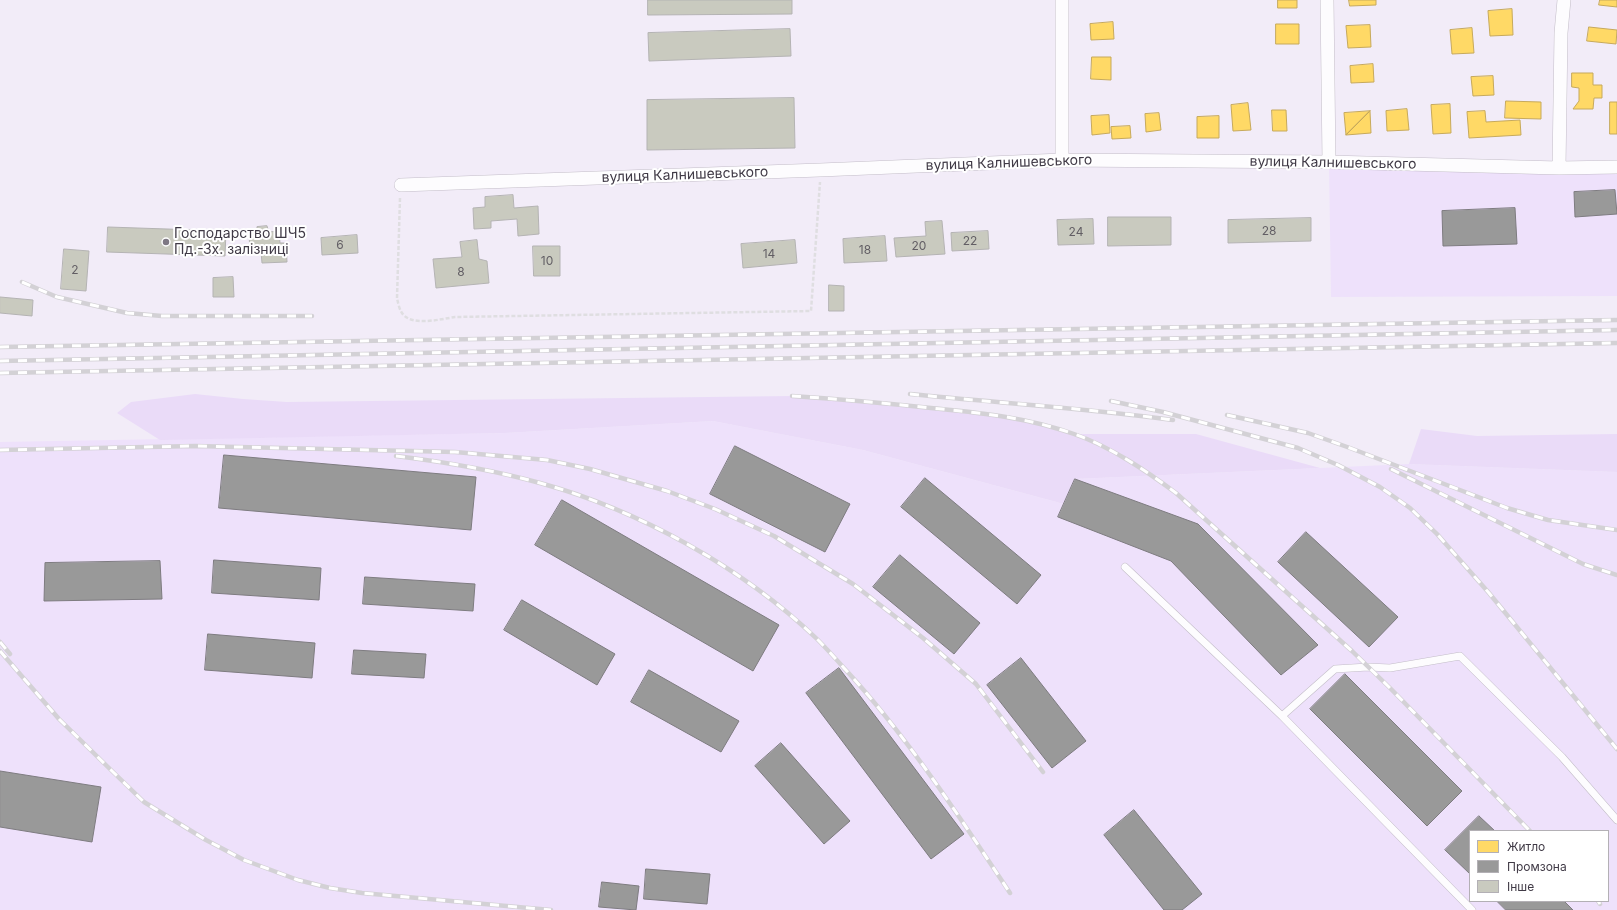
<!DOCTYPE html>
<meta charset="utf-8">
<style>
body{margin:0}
#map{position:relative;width:1617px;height:910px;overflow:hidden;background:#f2ecf8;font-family:Inter,sans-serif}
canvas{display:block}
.legend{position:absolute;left:1469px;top:830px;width:140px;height:72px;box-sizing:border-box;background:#fff;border:1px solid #b3b0b5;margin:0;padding:5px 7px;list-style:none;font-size:12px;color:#403a46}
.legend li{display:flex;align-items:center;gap:8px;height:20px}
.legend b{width:20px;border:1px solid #b3b0b5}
</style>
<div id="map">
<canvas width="1617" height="910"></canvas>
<ul class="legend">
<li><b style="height:11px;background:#ffd966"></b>Житло</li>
<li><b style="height:11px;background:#999"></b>Промзона</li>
<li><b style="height:11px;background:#c9cabf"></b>Інше</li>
</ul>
</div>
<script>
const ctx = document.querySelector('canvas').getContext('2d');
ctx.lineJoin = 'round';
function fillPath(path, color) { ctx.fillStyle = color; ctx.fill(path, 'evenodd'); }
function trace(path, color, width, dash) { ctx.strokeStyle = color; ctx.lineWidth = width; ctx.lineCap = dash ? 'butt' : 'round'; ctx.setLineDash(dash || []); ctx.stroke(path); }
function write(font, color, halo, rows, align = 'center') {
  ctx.font = font + ' Inter,sans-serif'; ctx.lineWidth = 4; ctx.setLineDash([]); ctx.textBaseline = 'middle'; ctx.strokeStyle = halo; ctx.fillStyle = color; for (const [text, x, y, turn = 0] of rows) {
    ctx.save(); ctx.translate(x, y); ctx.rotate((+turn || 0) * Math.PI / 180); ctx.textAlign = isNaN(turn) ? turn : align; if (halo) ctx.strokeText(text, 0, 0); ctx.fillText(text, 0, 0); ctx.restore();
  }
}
const built = new Path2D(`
 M1329,162l288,5v129l-286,1z
 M713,421l150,29 201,54 11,-25 334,-15 208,8v438h-1617v-468l505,-9zM1470,831h138v70h-138z`);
const green = new Path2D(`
 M195,394l48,5 44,3 505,-6 61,4 161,17 61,17h121l124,34 -245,11 -11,25 -201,-54 -150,-29 -208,12 -345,7 -43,-27 14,-11z
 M1421,429l56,7 140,-2v38l-208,-8z`);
const homes = new Path2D(`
 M1278,0h19v8h-19z
 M1349,0h27v5l-26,1z
 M1600,0h17v7l-18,-2z
 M1512,9l1,26 -23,1 -2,-25z
 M1113,22l1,17 -23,1 -1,-16z
 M1276,24h23v20h-23z
 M1370,25l1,22 -23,1 -2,-22z
 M1589,27l28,3 -1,14 -29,-3z
 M1472,28l2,25 -22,1 -2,-24z
 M1092,57h19v23l-20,-1z
 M1373,64l1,18 -23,1 -1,-17z
 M1572,73h21v12h9v13h-8l-1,11h-20l6,-8v-13l-7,-1z
 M1493,76l1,19 -21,1 -2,-19z
 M1506,101l35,1v17l-36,-1z
 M1610,102h7v32h-7z
 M1248,103l3,27 -18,1 -2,-26z
 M1450,104l1,29 -18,1 -2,-29z
 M1407,109l2,21 -22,1 -1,-20z
 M1272,110h14l1,21h-14z
 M1370,111l-24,24 -2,-22z
 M1370,111l1,22 -25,2z
 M1485,111l1,11 34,-2 1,15 -52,3 -2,-26z
 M1159,113l2,17 -15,2 -1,-18z
 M1109,115l1,18 -18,2 -1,-19z
 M1219,116v22h-22v-21z
 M1130,126l1,12 -19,1 -1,-12z`);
const industry = new Path2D(`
 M1615,190l2,24 -42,3 -1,-25z
 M1515,208l2,36 -74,2 -1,-35z
 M735,446l115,58 -25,48 -115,-58z
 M224,455l252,22 -5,53 -252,-22z
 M925,478l116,97 -24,29 -116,-97z
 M1075,479l123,45 120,121 -37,30 -110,-114 -113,-44z
 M562,500l217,125 -26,46 -218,-126z
 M1306,532l92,85 -29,30 -91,-85z
 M900,555l80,68 -26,31 -81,-67z
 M214,560l107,8 -2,32 -107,-7z
 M160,561l2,38 -118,2 1,-38z
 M365,577l110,7 -2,27 -110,-7z
 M522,600l93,54 -18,31 -93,-55z
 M208,634l107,9 -3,35 -107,-8z
 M354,650l72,4 -2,24 -72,-4z
 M1021,658l65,83 -34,27 -65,-83z
 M839,668l125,166 -33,25 -125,-166z
 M649,670l90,51 -18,31 -90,-50z
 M1345,674l117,117 -35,35 -117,-117z
 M781,743l69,78 -26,23 -69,-78z
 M0,771l101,16 -9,55 -92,-15z
 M1134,810l68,84 -20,16h-18l-60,-75z
 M1479,816l16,15h-25v43l-25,-24z
 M646,869l64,5 -3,30 -63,-5z
 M602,882l37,4 -3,24 -37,-3z
 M1497,901h67l9,9h-67z`);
const building = new Path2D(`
 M648,0h144v14l-144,1z
 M790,29l1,27 -142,5 -1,-28z
 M794,98l1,50 -148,2v-50z
 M513,195l1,13 24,-2 1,28 -21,2 -1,-17 -26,2v7l-17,1 -1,-21 12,-1v-10z
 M1108,217h63v28l-63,1z
 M1311,218v23l-83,2v-23z
 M1093,219l1,25 -36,1 -1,-25z
 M942,221l3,33 -49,3 -2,-19 32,-2 -1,-14z
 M267,226l2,6 10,-1 1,12h6l1,19 -25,1 -1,-11h-11l-1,-18h8v-7z
 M108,227l118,4 -1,25 -118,-4z
 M988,231l1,18 -37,2 -1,-18z
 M357,235l1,18 -36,2 -1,-17z
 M885,236l2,25 -43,2 -1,-24z
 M477,240l2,19 8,2 2,22 -53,5 -3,-29 29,-2 -2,-15z
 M795,240l2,23 -54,5 -2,-24z
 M533,246h27v30h-26z
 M64,249l25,2 -3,40 -25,-2z
 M233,277l1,20h-21v-19z
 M829,285l15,1v25h-15z
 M0,297l33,3 -1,16 -32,-3z`);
const path = new Path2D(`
 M400,198l-3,100c1,4 2,11 5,15 9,14 39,6 53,4l356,-6 9,-129`);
const lane = new Path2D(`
 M1125,567l157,149 190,194
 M1282,716l53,-47 33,-2 22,1 70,-12 102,101 55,63`);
const street = new Path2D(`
 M1062,0v160
 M1327,0l2,162
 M1559,168l2,-135 3,-33
 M401,185l419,-15 242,-10 267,2 230,6 58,-1`);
const rail = new Path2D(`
 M22,282l35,15 70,16 35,3h150
 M0,347l1617,-27
 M0,361l1617,-31
 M0,373l1617,-30
 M910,394c88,9 176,14 263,26
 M792,396c46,3 92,7 139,12 50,5 95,9 143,26 37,13 71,36 102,59l176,158 39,38 139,142
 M1111,401l52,11 135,36 40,17 42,22 30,21 27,26 52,59 128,156
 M1227,415l81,18 42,15 157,60 41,12 69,10
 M0,450l195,-4 260,6 92,8 43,9 77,22 48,18 59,27 79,48 70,54 53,46 67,88
 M396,456c49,6 97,14 144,27 99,27 203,85 277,156 9,9 18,19 27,29 63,68 115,148 166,225
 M1391,469l192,95 34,11
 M0,642l10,12
 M0,651l59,68 53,52 32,31 62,38 38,20 54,20 32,8 32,5 189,17
 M1598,901l2,3`);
const markers = [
 [166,242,4,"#7e7884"]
];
const numberNames = [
 ["28",1269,231],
 ["24",1076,232],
 ["22",970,241],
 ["6",340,245],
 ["20",919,246],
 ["18",865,250],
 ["14",769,254],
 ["10",547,261],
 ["2",75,270],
 ["8",461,272]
];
const streetNames = [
 ["вулиця Калнишевського",1009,163,-2],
 ["вулиця Калнишевського",1333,163,1],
 ["вулиця Калнишевського",685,175,-2]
];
const poiNames = [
 ["Господарство ШЧ5",174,234],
 ["Пд.-Зх. залізниці",174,250]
];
fillPath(built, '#eee1fb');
fillPath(green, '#eadbf8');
fillPath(homes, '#ffd966');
trace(homes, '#c6a95c', 1);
fillPath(industry, '#999');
trace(industry, '#7e7c80', 1);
fillPath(building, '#c9cabf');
trace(building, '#b4b3b3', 1);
trace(lane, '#c3bdc8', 8);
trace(street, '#c3bdc8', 14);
trace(path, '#dfdee1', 2.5, [4, 2]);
trace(lane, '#fdfcfe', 7);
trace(street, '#fdfcfe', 13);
trace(rail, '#d3d1d5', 4.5);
trace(rail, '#fff', 3, [9]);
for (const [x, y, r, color] of markers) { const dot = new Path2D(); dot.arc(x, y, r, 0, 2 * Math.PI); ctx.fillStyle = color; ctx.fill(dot); trace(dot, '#fff', 1.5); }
write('12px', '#625e64', null, numberNames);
write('14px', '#403a46', '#fff', streetNames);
write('14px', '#403a46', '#fff', poiNames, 'left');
</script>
